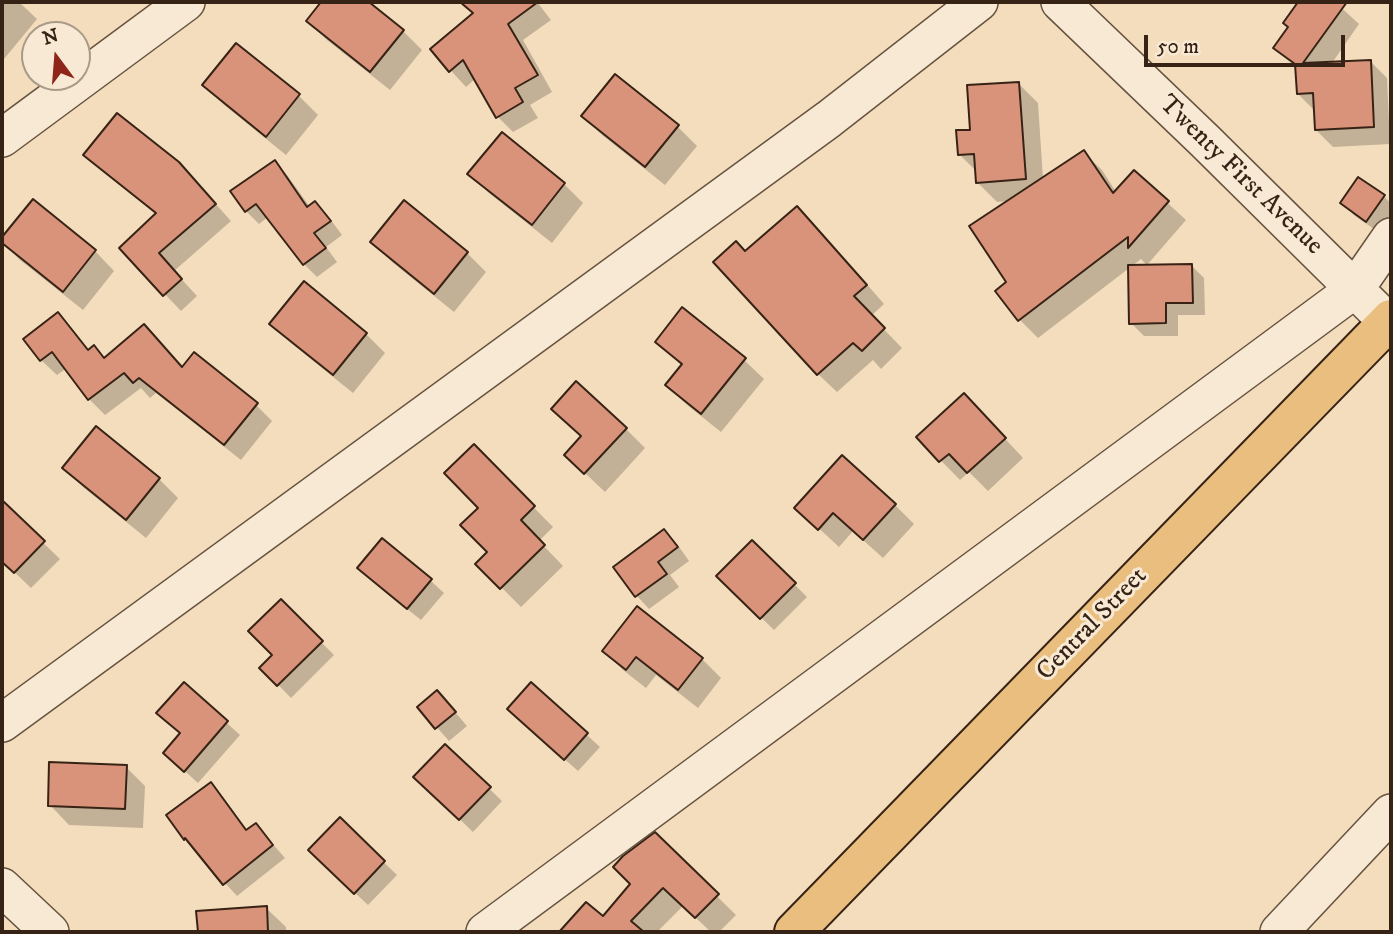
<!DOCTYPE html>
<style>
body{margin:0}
#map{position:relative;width:1393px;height:934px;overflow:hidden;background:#f3ddbd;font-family:"IM FELL DW Pica",serif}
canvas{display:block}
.frame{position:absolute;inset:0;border:4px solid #372315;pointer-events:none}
.north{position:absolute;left:21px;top:21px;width:70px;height:70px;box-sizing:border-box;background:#f7e9d4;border:2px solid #aa9a88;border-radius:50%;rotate:344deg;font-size:19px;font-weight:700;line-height:28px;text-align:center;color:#372315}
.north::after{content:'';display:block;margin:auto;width:24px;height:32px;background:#8f2418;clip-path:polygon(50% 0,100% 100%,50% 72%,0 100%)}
.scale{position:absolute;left:1144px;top:35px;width:201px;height:32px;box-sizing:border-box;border:4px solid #372315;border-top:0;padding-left:9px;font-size:21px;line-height:24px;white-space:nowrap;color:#372315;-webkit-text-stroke:5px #f7e9d4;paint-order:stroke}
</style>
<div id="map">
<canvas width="1393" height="934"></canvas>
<div class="frame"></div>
<div class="north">N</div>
<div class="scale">50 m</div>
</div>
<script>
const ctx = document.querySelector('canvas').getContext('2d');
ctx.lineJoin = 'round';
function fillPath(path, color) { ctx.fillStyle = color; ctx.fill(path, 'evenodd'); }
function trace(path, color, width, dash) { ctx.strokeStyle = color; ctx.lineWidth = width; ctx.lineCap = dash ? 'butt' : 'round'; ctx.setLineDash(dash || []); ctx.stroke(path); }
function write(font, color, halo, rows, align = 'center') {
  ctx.font = font + ' "IM FELL DW Pica",serif'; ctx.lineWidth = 6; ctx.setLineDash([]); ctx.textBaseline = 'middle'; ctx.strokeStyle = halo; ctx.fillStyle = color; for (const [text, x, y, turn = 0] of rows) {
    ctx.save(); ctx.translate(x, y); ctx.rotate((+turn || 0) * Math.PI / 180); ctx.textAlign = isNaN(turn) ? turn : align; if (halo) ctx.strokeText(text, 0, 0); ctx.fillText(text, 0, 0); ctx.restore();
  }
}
const shadow = new Path2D(`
 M2,2h17l18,17 -33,40 -2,-2z
 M323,2h43l37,29 19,19 -32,40 -63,-50 -19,-19z
 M459,2h78l14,18 -28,20 29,52 -22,13 8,13 -25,14 -16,-16 -21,-38 -10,9 -34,-37 42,-36z
 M1300,2h35l24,22 -27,39 38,-2 17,17 3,66 -57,3 -17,-17 -1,-19 -17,-17 -1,-26 -22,-20 15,-21 -5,-4z
 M236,46l63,50 19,19 -32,40 -63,-51 -19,-19z
 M1019,84l19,19 5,76 40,-27 19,18 14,22 18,-20 52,48 -39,45 -6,-6 -103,79 -18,-18 -23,-29 11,-9 2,-81 -13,1 -20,-20v-10l-18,-18 13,-23z
 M583,116l95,11 19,19 -32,39 -63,-50z
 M502,134l62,50 19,19 -31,40 -63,-50 -19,-19z
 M85,155l110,26 36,40 -57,50 23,25 -16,15 -60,-63 36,-33 -55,-44z
 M274,162l13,13 23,32 5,-4 13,13 14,19 -16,12 11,15 -20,15 -13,-13 -36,-47 -9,7 -13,-13z
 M1384,196l7,8v13l-11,16 -25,-17 -13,-13z
 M33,201l62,50 19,20 -31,39 -63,-50 -18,-18v-3z
 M797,208l19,18 68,78 -13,12 31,32 -21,21 -8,-9 -36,32 -19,-18z
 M372,242l95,11 19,19 -32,40 -62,-50z
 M1191,265l13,13 1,37h-27v21h-34l-13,-13z
 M58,315l16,16 16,20 4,-4 11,12 39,-33 39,43 73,36 16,16 -31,39 -85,-67 -6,5 -9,-10 -36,27 -16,-16 -22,-31 -10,7 -16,-15z
 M272,324l94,10 19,19 -32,40 -62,-50z
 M657,342l87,18 20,19 -43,53 -35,-28 -19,-19 15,-19z
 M983,415l40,43 -35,33 -19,-19 -9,8 -42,-43z
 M626,429l19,19 -40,44 -39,-37 16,-18z
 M474,447l79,80 -14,14 24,25 -42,41 -43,-43 11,-12 -9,-44z
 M64,468l95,11 19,19 -32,40 -63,-51z
 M2,503l58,56 -29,29 -28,-27 -1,1z
 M895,505l19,19 -31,34 -30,-27 -14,16 -42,-39z
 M664,532l13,12 12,17 -19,14 9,12 -30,22 -12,-13 -22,-29z
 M382,540l49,41 13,12 -23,27 -49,-39 -13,-13z
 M752,542l55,55 -33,33 -55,-54z
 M281,602l53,53 -43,43 -29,-30 13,-13z
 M638,609l64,50 19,19 -23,30 -42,-33 -10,13 -23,-18 -19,-19z
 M184,684l56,51 -42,48 -20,-18 3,-31 -10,-8z
 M532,685l68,62 -22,24 -55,-49z
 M449,705l18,21 -18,15 -30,-34z
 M445,746l57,55 -29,31 -57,-55z
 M126,767l19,19 -2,42 -74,-3 -19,-20z
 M211,784l12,13 25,34 8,-6 29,33 -48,38 -52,-57 -17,-24z
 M340,820l57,55 -29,30 -45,-42z
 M655,835l81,80 -17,17h-8l-28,-26 -26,26h-96l25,-28 17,15 29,-35z
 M266,908l20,19v5h-87l-1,-20z`);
const building = new Path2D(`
 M321,2h48l35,28 -34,42 -64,-51z
 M460,2h78l-30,22 30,51 -23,13 8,14 -27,16 -33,-58 -14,12 -19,-23 43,-36z
 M1298,2h49l-44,61 68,-3 3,67 -59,3 -2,-37 -16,1 -2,-30 -22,-16 15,-21 -5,-4z
 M236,43l64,51 -34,43 -64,-52z
 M615,74l64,51 -34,42 -64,-51z
 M1019,82l7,97 -50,4 -2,-29 -16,1 -2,-25h14l-3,-45z
 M117,113l62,49 37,42 -57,49 23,26 -19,17 -44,-48 37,-35 -73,-58z
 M502,132l63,51 -33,42 -65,-51z
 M1084,150l29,43 21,-23 35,31 -41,47v-11l-110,84 -23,-30 11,-9 -37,-56z
 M275,160l32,47 8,-6 16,20 -17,12 12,15 -23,17 -47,-61 -11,8 -15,-21z
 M1358,177l27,18 -19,27 -26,-19z
 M33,199l63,51 -33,42 -61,-49v-6z
 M404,200l64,52 -34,42 -64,-52z
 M797,206l70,79 -13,11 31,32 -23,23 -9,-8 -36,32 -104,-113 23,-21 9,10z
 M1192,264l1,39h-27v20l-37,1 -1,-59z
 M304,281l63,52 -34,42 -64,-51z
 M682,307l64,51 -45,56 -36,-29 17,-21 -27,-22z
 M58,312l30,38 6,-5 10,13 40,-34 38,43 12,-15 64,51 -34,42 -85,-67 -6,5 -9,-10 -36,27 -36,-48 -12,9 -17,-22z
 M576,381l51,47 -43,46 -20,-19 17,-19 -30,-27z
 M964,393l42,45 -39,35 -18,-19 -10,8 -23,-25z
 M96,426l64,52 -34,42 -64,-52z
 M474,444l61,62 -14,14 24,25 -45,44 -25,-25 12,-12 -27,-27 18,-17 -34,-35z
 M842,455l54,49 -33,36 -30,-27 -15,17 -24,-22z
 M2,500l43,41 -31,32 -12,-11z
 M664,529l14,18 -20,15 9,12 -32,23 -22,-30z
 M382,538l50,41 -25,30 -50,-41z
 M752,540l44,43 -36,36 -44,-43z
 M281,599l42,42 -46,45 -18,-18 13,-13 -24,-24z
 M637,606l66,52 -25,32 -42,-33 -10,13 -24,-19z
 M184,682l44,39 -44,51 -21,-19 17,-20 -24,-20z
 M531,682l57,51 -24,27 -57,-51z
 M437,690l19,22 -21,17 -18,-22z
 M445,744l46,43 -32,33 -46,-43z
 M49,762l78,3 -2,44 -77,-3z
 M211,782l35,48 10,-7 17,22 -50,40 -38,-47 -1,2 -18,-25z
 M340,817l45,44 -31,33 -46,-44z
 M655,832l64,62 -24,24 -32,-30 -32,33 13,11h-85l27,-30 17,14 27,-32 -17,-17 10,-11z
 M267,906l1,26h-70l-2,-21z`);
const minor = new Path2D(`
 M1060,2l145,139 186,184
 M2,138l184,-136
 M2,723l827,-604 150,-117
 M2,887l48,45
 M485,932l870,-643 36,-52
 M1279,932l112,-119`);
const major = new Path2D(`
 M794,932l597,-613`);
const streetNames = [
 ["Twenty First Avenue",1240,176,44],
 ["Central Street",1093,625,-46]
];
fillPath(shadow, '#0003');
fillPath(building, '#d9937a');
trace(building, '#372315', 2);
trace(minor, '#66523f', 40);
trace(major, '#372315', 42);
trace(minor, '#f7e9d4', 37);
trace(major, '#eabe7e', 38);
write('26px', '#372315', '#f7e9d4', streetNames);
</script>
